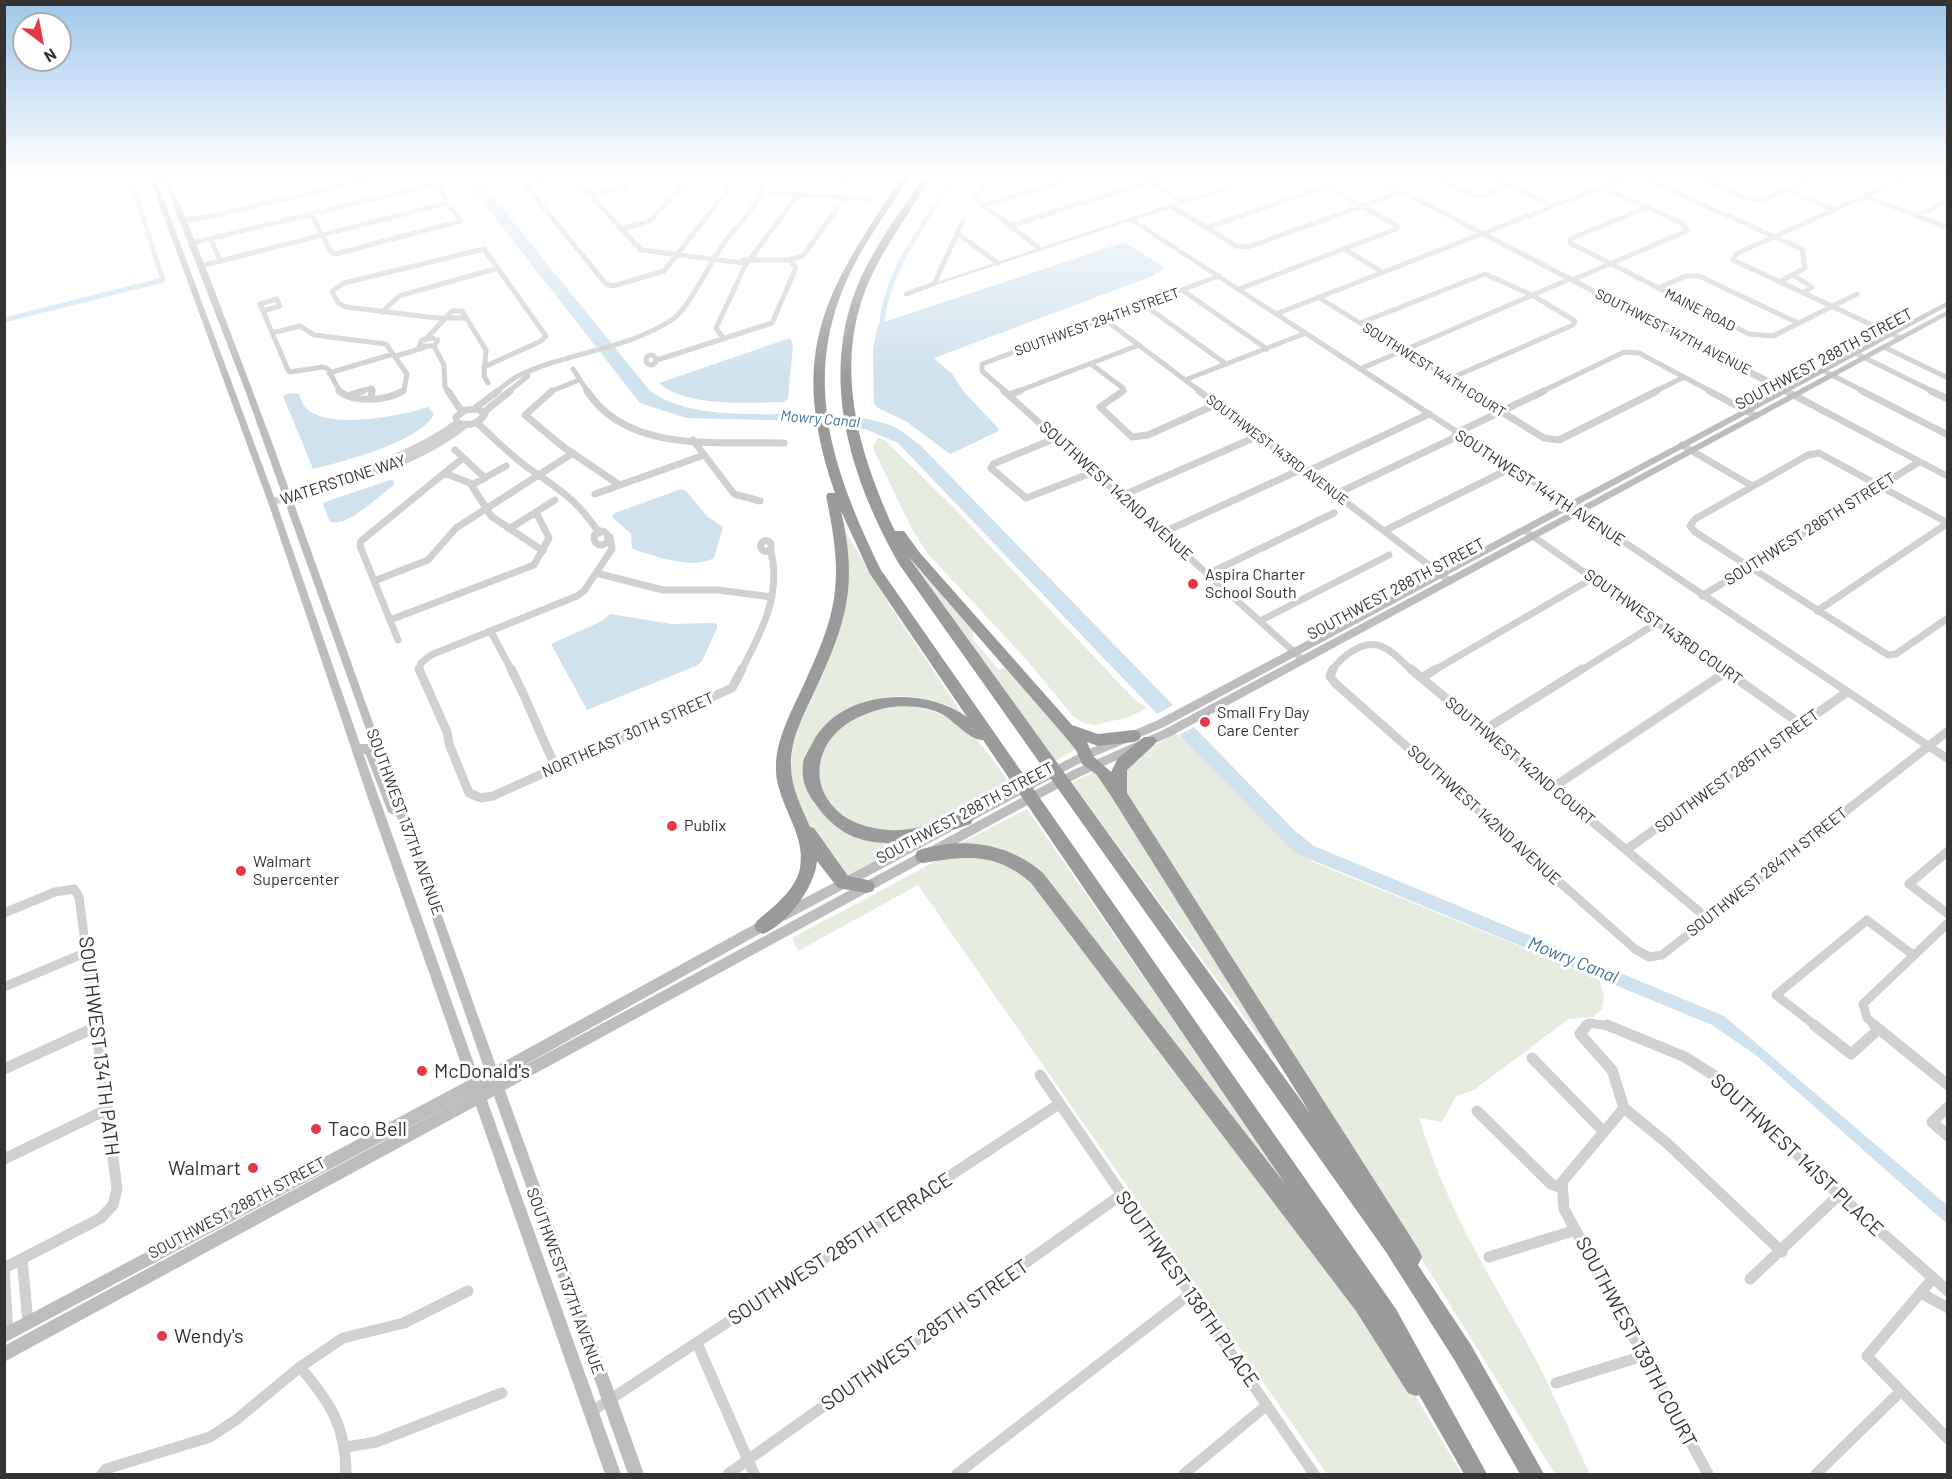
<!DOCTYPE html>
<style>
body{margin:0}
#map{position:relative;width:1952px;height:1479px;overflow:hidden;background:#fff;font-family:Barlow,sans-serif}
canvas{display:block}
.frame{position:absolute;inset:0;border:6px solid #333;pointer-events:none}
.north{position:absolute;left:12px;top:12px;width:60px;height:60px;box-sizing:border-box;background:#fff;border:2px solid #adadad;border-radius:50%;rotate:148deg;font-size:16px;font-weight:700;line-height:24px;text-align:center;color:#333}
.north::after{content:'';display:block;margin:auto;width:21px;height:27px;background:#e63946;clip-path:polygon(50% 0,100% 100%,50% 72%,0 100%)}
</style>
<div id="map">
<canvas width="1952" height="1479"></canvas>
<div class="frame"></div>
<div class="north">N</div>
</div>
<script>
const ctx = document.querySelector('canvas').getContext('2d');
ctx.lineJoin = 'round';
function fillPath(path, color) { ctx.fillStyle = color; ctx.fill(path, 'evenodd'); }
function trace(path, color, width, dash) { ctx.strokeStyle = color; ctx.lineWidth = width; ctx.lineCap = dash ? 'butt' : 'round'; ctx.setLineDash(dash || []); ctx.stroke(path); }
function write(font, color, halo, rows, align = 'center') {
  ctx.font = font + ' Barlow,sans-serif'; ctx.lineWidth = 6; ctx.setLineDash([]); ctx.textBaseline = 'middle'; ctx.strokeStyle = halo; ctx.fillStyle = color; for (const [text, x, y, turn = 0] of rows) {
    ctx.save(); ctx.translate(x, y); ctx.rotate((+turn || 0) * Math.PI / 180); ctx.textAlign = isNaN(turn) ? turn : align; if (halo) ctx.strokeText(text, 0, 0); ctx.fillText(text, 0, 0); ctx.restore();
  }
}
const green = new Path2D(`
 M878,438l7,2 72,71 177,188 13,9 -18,9 -34,8 -12,-2 -11,-8 -47,-57 -96,-103 -15,-22 -38,-78 -3,-9z
 M844,529l45,75 72,108c-53,-30 -129,-17 -153,44l28,68 80,15 -71,39c-17,-25 -42,-52 -50,-82 -17,-62 29,-111 45,-168 10,-33 7,-65 4,-99z
 M898,541l75,87v11l26,31 5,-2 4,3 71,77 -24,13z
 M910,705c56,12 69,35 100,79l-96,48h-42l-45,-27 -12,-36 16,-34 36,-25z
 M1175,732l138,130 286,117 5,18 -2,12 -9,8 -24,2 -95,71 -18,6 -14,26 -23,-4c26,85 63,145 106,221 24,44 44,91 65,135h-35l-124,-200 -303,-476 -5,-12v-19z
 M1098,770l215,340 -241,-327z
 M1027,809l293,423 -279,-357 -84,-30z
 M960,854l58,12 353,456 91,152h-135l-409,-589 -120,66 -6,-13 144,-77z`);
const water = new Path2D(`
 M460,173h14l176,218c61,43 170,7 242,35 10,4 18,12 27,18l254,261 -16,9 -259,-271 -33,-14 -57,-8 -122,-3 -46,-15z
 M785,173h97l-7,11 -7,1 -79,-4 -7,-4z
 M1125,242l40,26 -10,7 -221,83 18,16 12,18 35,37 -2,3 -47,22 -43,-32 -29,-14 -4,-4 -1,-55 5,-25z
 M790,338l3,6 -5,55 -5,3c-34,1 -98,5 -124,-19z
 M289,393l10,1c2,4 3,10 6,13 20,24 97,9 123,0l6,7c-12,27 -92,48 -121,55l-30,-73z
 M393,479l1,6c-16,11 -45,42 -64,37l-7,-18 2,-2z
 M681,489l5,2 21,25 16,11 -9,31c-21,12 -57,-1 -78,-8l-4,-2 -1,-14 -19,-17 3,-4z
 M610,614l62,10 40,-1 5,1v4l-15,33 -6,5 -109,44 -36,-66 51,-23z
 M1194,727l101,104 19,15 410,170 223,189v19l-190,-168 -45,-31 -417,-172 -116,-118z`);
const canal = new Path2D(`
 M4,320l159,-40 -34,-107
 M882,322c6,-55 46,-104 75,-149`);
const minorFar3 = new Path2D(`
 M569,173l-43,13 80,98 7,2 51,-15 63,-80v-18
 M570,173l71,77 101,13 7,-2
 M990,173l-14,26 64,50
 M1137,173l47,29
 M1427,173l45,22 11,1 27,-11
 M1484,173l69,33
 M1690,173l54,24 17,3 65,-27
 M1635,174l167,75 3,19 -26,14
 M1712,183l23,-10
 M620.5 188a3.5 3.5 0 1 1 7 0a3.5 3.5 0 1 1-7 0Z
 M428,186l12,1 7,16 14,18 -126,33 -4,-2 -20,-38z
 M1787,190l47,20
 M774,193l95,6
 M590,195l29,-7
 M1866,196l82,32
 M983,206l104,-33
 M1171,206l65,40 12,1 153,-55
 M1648,207l-78,32v4l179,91 24,2 84,-42
 M1917,216l25,-12 6,2
 M184,220l25,-3 184,-44
 M1010,226l166,-53
 M1206,228l121,-42 70,40 -1,3 -157,60
 M621,229l29,-8 30,-33 -1,-9 -6,-6
 M958,234l40,29
 M211,239l9,22
 M192,243l119,-29
 M1344,249l38,23
 M743,260h45l15,-4 43,-60
 M201,266l246,-63
 M1793,275l19,12 -9,6
 M1572,280l115,-49 -4,-7 -80,-37
 M1658,288l28,-12h13l99,47
 M1182,290l85,59
 M906,294l28,-10 29,-63
 M1318,297l153,95
 M1143,304l83,60
 M263,311l17,-5 -3,-7 -17,5 28,66 2,2 33,-5 5,2 12,23
 M382,312l17,-16 99,-28
 M1276,314l362,-141
 M465,318h-28l-91,-11 -8,-4 -6,-12 12,-8 140,-34 62,87 -5,5 -57,26
 M1104,319l97,73
 M1360,323l125,-49 47,21 43,26 -2,4 -124,54
 M272,333l28,-7 14,9 72,9 21,30 -3,16 -4,2
 M427,338l25,-27h10l24,39 -2,26 4,7
 M432,338l6,2 -4,6h-15l3,-6z
 M1900,338l-167,-78 3,-6 169,-76 -3,-5
 M724,339l-8,-11 29,-62 52,-70
 M434,346l10,19 1,22 4,5
 M1884,347l64,31
 M1855,353l79,39
 M646 360a5 5 0 1 1 10 0a5 5 0 1 1-10 0Z
 M396,356l27,-8
 M657,360l115,-37 24,-55 -6,-8
 M1091,364l32,24v4
 M573,369l15,23
 M1360,369l210,-90
 M1822,370l43,22
 M329,373l64,-19
 M1185,380l121,-47
 M359,392l13,-4v4
 M496,392c7,-5 14,-12 22,-16 49,-24 109,-26 155,-57 18,-13 38,-60 54,-80 16,-20 38,-39 36,-66
 M508,392l20,-16
 M549,392l30,-12
 M1006,392l-24,-21v-7l237,-88
 M1016,392l123,-47
 M1541,392l83,-40 15,1 73,39
 M1654,392l30,-15`);
const minorFar2 = new Path2D(`
 M339,391c15,12 47,10 64,0
 M448,391l14,21
 M552,391l-27,24 37,31 56,38
 M587,391c41,63 131,50 197,52
 M1004,391l299,269
 M1123,391l-23,16 32,30 16,-2 69,-31
 M1199,391l251,190
 M1468,391l76,47 15,2 98,-49
 M1709,391l47,25
 M1862,391l86,44
 M1931,391l17,8
 M350,395l13,-4
 M1009,395l11,-4
 M371,398l1,-7
 M474,409l24,-18
 M478,409l7,5c-7,11 -16,12 -28,9l-1,-6 9,-7z
 M484,412l26,-21
 M477,423c16,14 32,31 50,44 32,23 49,31 72,66
 M1056,438l-63,26 -2,4 35,30 68,-26
 M693,440l41,54 26,7
 M1682,445l70,41
 M455,450l30,28
 M1306,472l123,-58
 M444,473l26,10 21,33 52,35
 M472,485l34,-19
 M595,494l109,-39
 M1336,494l118,-56 2,-5 88,-42
 M281,496c60,-20 125,-35 176,-73
 M1121,496l137,-60
 M272,502c65,-20 138,-33 192,-76
 M1948,523l-129,-70 -11,2 -113,64 -5,7 5,6 193,123 8,-1 52,-36
 M509,529l46,-29
 M1524,530l201,141
 M594 538a7 7 0 1 1 14 0a7 7 0 1 1-14 0Z
 M1384,531l127,-63
 M1162,533l140,-64
 M760.5 546a5.5 5.5 0 1 1 11 0a5.5 5.5 0 1 1-11 0Z
 M596,573l67,17h55l54,7
 M1208,574l126,-61
 M374,581l54,-21 28,-32 117,-75
 M1702,596l217,-134
 M1817,611l131,-88
 M390,620l144,-55 15,-27 -13,-26
 M1260,621l129,-66
 M491,632l21,39
 M398,640l-38,-94 1,-5 102,-83
 M419,671l2,-8 10,-8 146,-59 7,-5 28,-42 -2,-12
 M741,671c20,-38 42,-79 29,-122
 M1332,671c9,-15 33,-33 51,-24 11,5 21,16 29,24
 M1433,671l160,-93
 M1580,671l77,-48`);
const minorFar1 = new Path2D(`
 M419,669l28,63 2,12 20,49 12,5 12,-2 239,-108 10,-19
 M511,669c17,32 29,66 45,98
 M1333,669l-3,7 5,7 300,266 14,8 13,-2 46,-36
 M1411,669l297,250
 M1723,669l79,56
 M1421,678l15,-9
 M1484,730l98,-61
 M1552,788l174,-116
 M1626,850l221,-158
 M1948,851l-39,33 39,30
 M4,913l51,-21 19,-3 5,8 17,129
 M1708,919l240,-188
 M4,987l83,-35
 M1586,1026l3,-3 21,3
 M1816,1026l-40,-31 91,-75 46,35
 M1876,1026l-9,-8 -4,-14 85,-81`);
const minor = new Path2D(`
 M1587,1025l-7,9 32,36 12,38 -62,74 2,27 144,265
 M1607,1025l78,32 36,23 118,115 109,96
 M1814,1025l37,29 28,-25
 M1874,1025l74,60
 M1532,1058l72,74
 M4,1069l92,-42
 M1040,1075l274,399
 M1948,1107l-16,15 16,14
 M1624,1108l44,36 114,108
 M1477,1111l74,73 11,4
 M4,1159l104,-50
 M1489,1257l87,-27
 M22,1259l6,64
 M4,1268l97,-50 12,-13 4,-16 -21,-164
 M4,1270l4,64
 M1933,1278l-66,78 81,83
 M1750,1279l89,-84
 M1921,1293l27,15
 M697,1343l57,131
 M300,1367c30,35 46,59 46,107
 M1556,1383l87,-27
 M591,1412l468,-308
 M347,1447l29,-5 126,-49
 M102,1474l4,-5 104,-32 26,-17 64,-53 43,-29 61,-15 64,-32
 M728,1474l393,-279
 M957,1474l233,-180
 M1184,1474l83,-69
 M1816,1474l85,-83`);
const tertiary = new Path2D(`
 M1265,173h9l-138,47 445,289 367,245v10l-373,-251 -445,-292 -194,64 -5,-1z
 M1362,173h8l418,215 160,85v7z`);
const secondary = new Path2D(`
 M148,173h6l122,329 84,242h7l6,5 -128,-359 -84,-217h6l44,108 62,164 223,621 268,-147 4,-1 4,1 2,4 -2,4 -271,151 570,-307 92,-41 785,-420v5l-777,421 -92,41 -574,313 139,384h-16l-134,-378 -7,4 134,374h-16l-129,-368 -472,256v-16l467,-252 -467,249v-15l463,-247 -97,-277 -102,-302zM363,753l3,2 22,57 9,5 88,254 -7,4z
 M1948,301v5l-784,421 -76,32 -124,66 -4,2 -4,-2 -2,-3 2,-3 124,-66 76,-32z
 M946,824l4,2 2,3 -2,3 -164,88 -4,1 -4,-1 -2,-4 2,-4z`);
const motorway = new Path2D(`
 M905,173h8c-23,35 -50,70 -67,109 -45,102 -11,193 35,288l515,739 91,165h-23l-45,-79 -3,1 -8,-3 -52,-82 -325,-428c-35,-31 -65,-27 -108,-20l-6,-2 -2,-5 2,-5c43,-15 92,-8 126,22l243,312 -303,-445c-13,0 -26,-16 -38,-24 -17,-11 -48,-12 -67,-6 -84,22 -75,115 11,120 27,2 51,-10 76,-18l6,2 2,5 -2,5c-51,17 -111,38 -151,-14 -11,-14 -19,-26 -17,-45 0,-7 6,-15 9,-21 26,-54 111,-59 155,-27l-97,-143 -29,-63c17,73 6,111 -25,177 -11,24 -26,51 -25,78 0,22 11,42 19,61l4,1 34,48 25,5 2,5 -2,5 -6,2 -29,-5 -21,-27c-2,25 -29,63 -54,73l-6,-3 -3,-5 3,-5c16,-14 39,-31 43,-53 7,-37 -27,-67 -24,-105 2,-29 17,-55 29,-81 35,-75 38,-105 21,-186l2,-3h7c-49,-144 -9,-203 70,-320z
 M926,173h8c-21,35 -47,69 -64,106 -38,85 -12,172 25,252h9l16,22 152,172 26,9 36,-4 5,2 2,4 -2,4 -5,2 -36,4 -11,-4 6,14 18,16 7,-14 26,-21h10l3,4 -3,4 -27,25v23l292,457 3,7 -4,8 53,80 73,129h-24l-65,-113 -69,-109 -485,-685c-50,-86 -83,-189 -42,-285 17,-39 44,-74 67,-109zM908,556l154,177 14,17 6,14 15,11 16,24 197,314z`);
const markers = [
 [1193,584,6,"#e63946"],
 [1205,722,6,"#e63946"],
 [672,826,6,"#e63946"],
 [241,871,6,"#e63946"],
 [422,1071,6,"#e63946"],
 [316,1129,6,"#e63946"],
 [253,1168,6,"#e63946"],
 [162,1336,6,"#e63946"]
];
const farStreetnames = [
 ["MAINE ROAD",1700,310,27],
 ["SOUTHWEST 294TH STREET",1097,322,-20],
 ["SOUTHWEST 147TH AVENUE",1673,332,27],
 ["SOUTHWEST 144TH COURT",1434,370,32],
 ["SOUTHWEST 143RD AVENUE",1277,450,37]
];
const farWaternames = [
 ["Mowry Canal",820,419,5]
];
const streetNames = [
 ["SOUTHWEST 288TH STREET",1824,359,-28],
 ["WATERSTONE WAY",343,480,-18],
 ["SOUTHWEST 144TH AVENUE",1540,488,33],
 ["SOUTHWEST 142ND AVENUE",1116,491,42],
 ["SOUTHWEST 286TH STREET",1810,529,-32],
 ["SOUTHWEST 288TH STREET",1396,589,-28],
 ["SOUTHWEST 143RD COURT",1663,627,35],
 ["NORTHEAST 30TH STREET",628,735,-24],
 ["SOUTHWEST 142ND COURT",1520,761,40],
 ["SOUTHWEST 285TH STREET",1737,771,-36],
 ["SOUTHWEST 288TH STREET",965,813,-28],
 ["SOUTHWEST 142ND AVENUE",1484,815,42],
 ["SOUTHWEST 137TH AVENUE",405,822,70],
 ["SOUTHWEST 284TH STREET",1767,872,-38],
 ["SOUTHWEST 288TH STREET",237,1208,-28],
 ["SOUTHWEST 137TH AVENUE",565,1281,70]
];
const poiNames = [
 ["Aspira Charter",1205,575],
 ["School South",1205,593],
 ["Small Fry Day",1217,713],
 ["Care Center",1217,731],
 ["Publix",684,826],
 ["Walmart",253,862],
 ["Supercenter",253,880]
];
const waterNames = [
 ["Mowry Canal",1573,960,22]
];
const nearStreetnames = [
 ["SOUTHWEST 134TH PATH",99,1046,83],
 ["SOUTHWEST 141ST PLACE",1797,1155,43],
 ["SOUTHWEST 285TH TERRACE",840,1249,-33],
 ["SOUTHWEST 138TH PLACE",1187,1289,55],
 ["SOUTHWEST 285TH STREET",925,1335,-35],
 ["SOUTHWEST 139TH COURT",1636,1342,62]
];
const nearPoinames = [
 ["McDonald's",434,1071],
 ["Taco Bell",328,1129],
 ["Walmart",241,1168,"right"],
 ["Wendy's",174,1336]
];
fillPath(green, '#e6ecdf');
fillPath(water, '#cfe2ee');
trace(canal, '#cfe2ee', 5);
trace(minorFar3, '#d0d0d0', 5);
trace(minorFar2, '#d0d0d0', 7);
trace(minorFar1, '#d0d0d0', 9);
trace(minor, '#d0d0d0', 11);
fillPath(tertiary, '#d0d0d0');
fillPath(secondary, '#bdbdbd');
fillPath(motorway, '#9a9a9a');
const sky = ctx.createLinearGradient(0, 0, 0, 380);
sky.addColorStop(0, '#9ec6ea');
sky.addColorStop(0.46, '#fff');
sky.addColorStop(1, '#ffffff00');
ctx.fillStyle = sky;
ctx.fillRect(0, 0, 1952, 380);
for (const [x, y, r, color] of markers) { const dot = new Path2D(); dot.arc(x, y, r, 0, 2 * Math.PI); ctx.fillStyle = color; ctx.fill(dot); trace(dot, '#fff', 2); }
write('14px', '#333', '#fff', farStreetnames);
write('italic 15px', '#3f7597', '#fff', farWaternames);
write('16px', '#333', '#fff', streetNames);
write('16px', '#333', '#fff', poiNames, 'left');
write('italic 18px', '#3f7597', '#fff', waterNames);
write('20px', '#333', '#fff', nearStreetnames);
write('20px', '#333', '#fff', nearPoinames, 'left');
</script>
